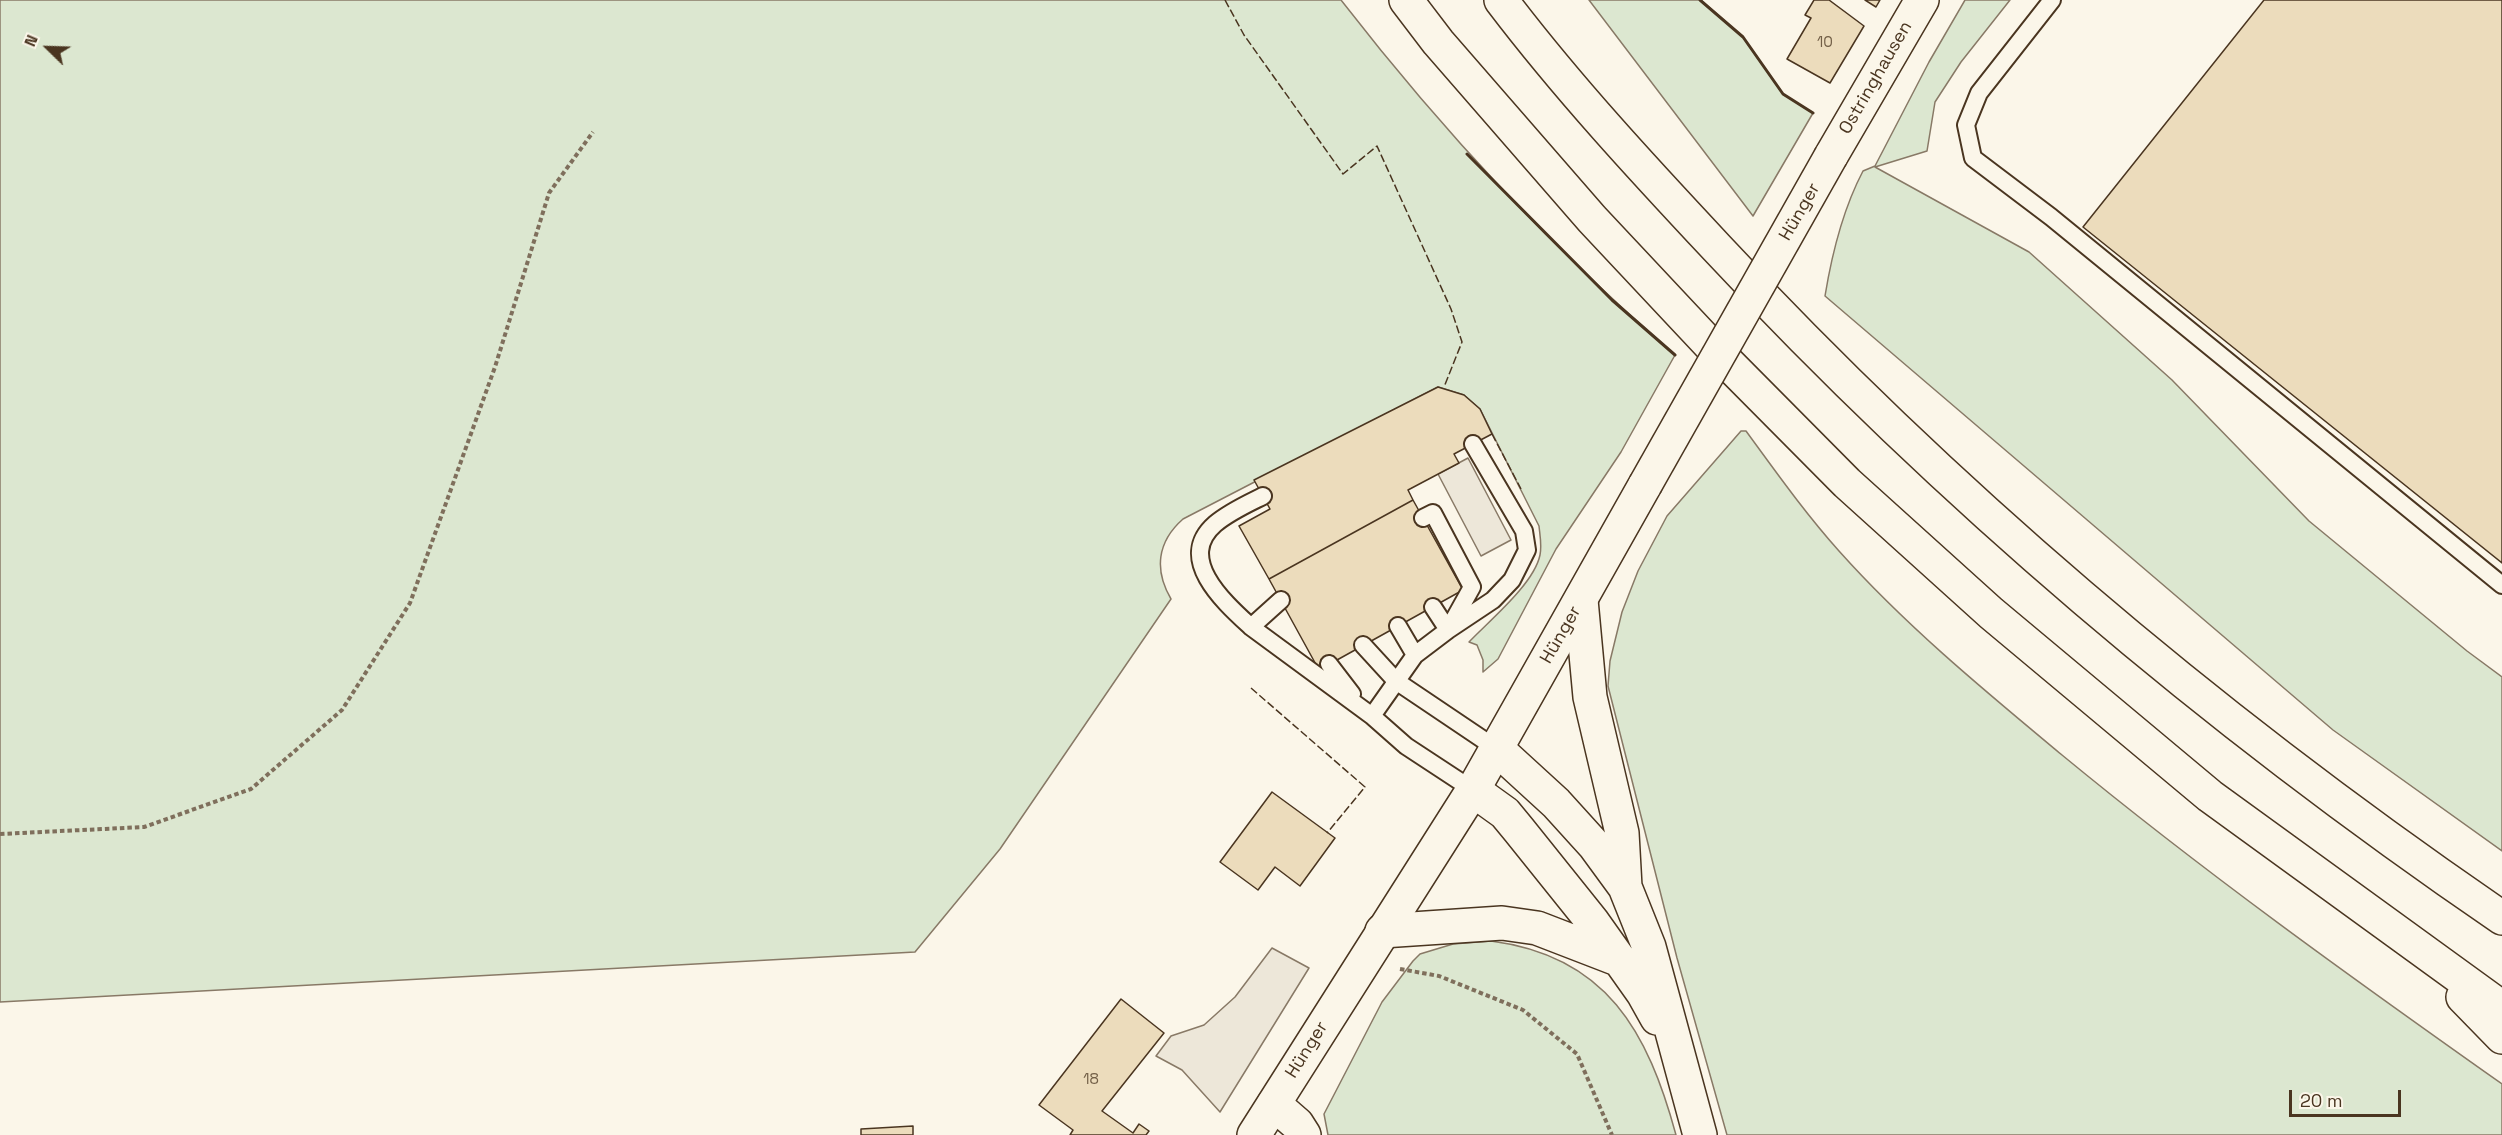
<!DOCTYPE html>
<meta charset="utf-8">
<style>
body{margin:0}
#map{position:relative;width:2502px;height:1135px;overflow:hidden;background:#fbf6e9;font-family:"Space Grotesk",sans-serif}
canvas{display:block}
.north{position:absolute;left:18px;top:18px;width:60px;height:60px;-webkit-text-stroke:4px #fbf6e9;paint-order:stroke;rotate:293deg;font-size:16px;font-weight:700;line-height:24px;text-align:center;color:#4a3520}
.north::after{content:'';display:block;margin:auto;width:21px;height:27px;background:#4a3520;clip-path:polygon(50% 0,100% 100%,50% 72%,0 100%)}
.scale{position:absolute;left:2289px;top:1090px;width:112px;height:27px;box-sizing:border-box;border:3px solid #4a3520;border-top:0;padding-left:8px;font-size:18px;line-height:21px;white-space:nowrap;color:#4a3520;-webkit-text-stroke:4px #fbf6e9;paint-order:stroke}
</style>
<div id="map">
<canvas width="2502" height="1135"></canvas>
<div class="north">N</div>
<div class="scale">20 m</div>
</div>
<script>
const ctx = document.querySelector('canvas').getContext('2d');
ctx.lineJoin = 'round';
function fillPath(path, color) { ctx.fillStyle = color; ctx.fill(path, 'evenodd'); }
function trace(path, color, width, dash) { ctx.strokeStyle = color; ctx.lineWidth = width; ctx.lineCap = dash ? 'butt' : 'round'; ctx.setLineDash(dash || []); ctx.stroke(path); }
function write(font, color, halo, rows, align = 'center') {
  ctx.font = font + ' "Space Grotesk",sans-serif'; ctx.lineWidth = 4.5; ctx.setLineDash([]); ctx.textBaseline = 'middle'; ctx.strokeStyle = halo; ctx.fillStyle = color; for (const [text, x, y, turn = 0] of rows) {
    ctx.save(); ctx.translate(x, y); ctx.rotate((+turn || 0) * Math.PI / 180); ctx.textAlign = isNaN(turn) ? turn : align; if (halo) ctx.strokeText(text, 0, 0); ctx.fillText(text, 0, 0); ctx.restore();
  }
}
const green = new Path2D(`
 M0,0h1341c100,129 210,248 334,355l-54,97 -65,97 -58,110 -15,13v-12l-6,-15 -8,-3c21,-22 65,-58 71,-87 2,-10 0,-19 -1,-29l-59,-117 -16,-14 -26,-8 -255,132c-26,23 -29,51 -12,80l-171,250 -85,103 -915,50z
 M1589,0h112l42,37 40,57 30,19 -60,103z
 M1965,0h45l-49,62 -26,40 -8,49 -52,16 154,85 143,128 137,141 158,130 35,26v174l-169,-121 -508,-434c7,-43 18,-87 38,-125l12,-5 54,-104z
 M1741,431h5c30,41 59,82 93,120 67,75 146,140 223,204 142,117 290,223 440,329v51h-775l-50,-177 -69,-272 2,-25 12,-49 16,-41 29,-55z
 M1491,941c116,15 157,91 185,194h-348l-4,-21 58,-112 31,-41 7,-7 33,-10z`);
const parking = new Path2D(`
 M1468,458l43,82 -30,16 -43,-82z
 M1272,948l37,20 -89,144 -38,-42 -26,-14 15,-20 33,-11 31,-28z`);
const building = new Path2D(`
 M1814,0h15l35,26 -34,57 -43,-24 24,-41 -6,-3z
 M1865,0h15l-4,7z
 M2264,0h238v563l-419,-336z
 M1438,387l26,8 16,14 12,25 -38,20 5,9 -51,27 5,10 -144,79 -30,-53 31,-17 -16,-29z
 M1413,500l50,90 -144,80 -50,-91z
 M1272,792l63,46 -35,48 -25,-19 -17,23 -38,-28z
 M1121,999l43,34 -62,78 31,22 6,-9 10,7 -3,4h-76l3,-5 -34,-25z
 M913,1126v9h-52v-6z`);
const path = new Path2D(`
 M0,834l144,-7 107,-38 91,-79 68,-107 85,-236 54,-174 44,-61
 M1400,969l39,7 84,34 54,44 35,81`);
const service = new Path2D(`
 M2052,0l-73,93 -13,32 7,33 78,59 451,368
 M1281,600l-30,27 121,89 43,-61 33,-25 24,-43 -39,-74 -10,5
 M1433,607l15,23 45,-30 19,-20 15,-30 -3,-19 -51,-87
 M1398,626l17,29
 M1251,627c-26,-24 -76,-68 -36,-103 14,-12 32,-20 48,-28
 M1363,645l33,36 101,68
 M1329,664l23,30
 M1372,716l34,30 67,44`);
const tertiary = new Path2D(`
 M1274,1104l23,20 7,11`);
const secondary = new Path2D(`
 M1254,1135l219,-345`);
const primary = new Path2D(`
 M1831,156l91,-156
 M1473,790l172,-305`);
const motorway = new Path2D(`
 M1406,0l32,42 154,177 121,129 134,135 144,130 219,183 292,212
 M1501,0c66,87 142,169 216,248 236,253 500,475 785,670
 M1581,600l9,97 32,136 3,54
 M1497,749l59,54 39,43 30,41 24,60 51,188
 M1473,790l32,23 14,17 73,91 51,72 14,25
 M1382,931l120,-8 35,5 83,32
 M2463,997l39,40`);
const primaryBridge = new Path2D(`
 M1645,485l186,-329`);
const fence = new Path2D(`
 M1225,0l19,35 99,139 34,-28 74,163 11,33 -18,45
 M1492,434l29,55
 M1251,688l114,99 -38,46`);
const wall = new Path2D(`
 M1700,0l43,37 40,57 30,19
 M1467,154l145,146 63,55`);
const numberNames = [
 ["10",1825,43],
 ["18",1091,1080]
];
const streetNames = [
 ["Ostringhausen",1876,78,-60],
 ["Hünger",1800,212,-60],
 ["Hünger",1561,635,-60],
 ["Hünger",1307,1050,-58]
];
fillPath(green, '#dce7d0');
trace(green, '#887966', 1.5);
fillPath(parking, '#ede7d9');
trace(parking, '#887966', 1.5);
fillPath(building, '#ecdcbc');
trace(building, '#4a3520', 1.5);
trace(service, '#4a3520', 20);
trace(tertiary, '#4a3520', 36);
trace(secondary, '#4a3520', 36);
trace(primary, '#4a3520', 36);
trace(motorway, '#4a3520', 36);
trace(path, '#7f6f5c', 4, [4.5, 3]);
trace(service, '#fbf6e9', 16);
trace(tertiary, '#fbf6e9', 33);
trace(secondary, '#fbf6e9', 33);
trace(primary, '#fbf6e9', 33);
trace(motorway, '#fbf6e9', 33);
trace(primaryBridge, '#4a3520', 36, []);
trace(primaryBridge, '#fbf6e9', 33);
trace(fence, '#4a3520', 1.5, [8, 3]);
trace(wall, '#4a3520', 3);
write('15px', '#725f47', null, numberNames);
write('18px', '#4a3520', '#fbf6e9', streetNames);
</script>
